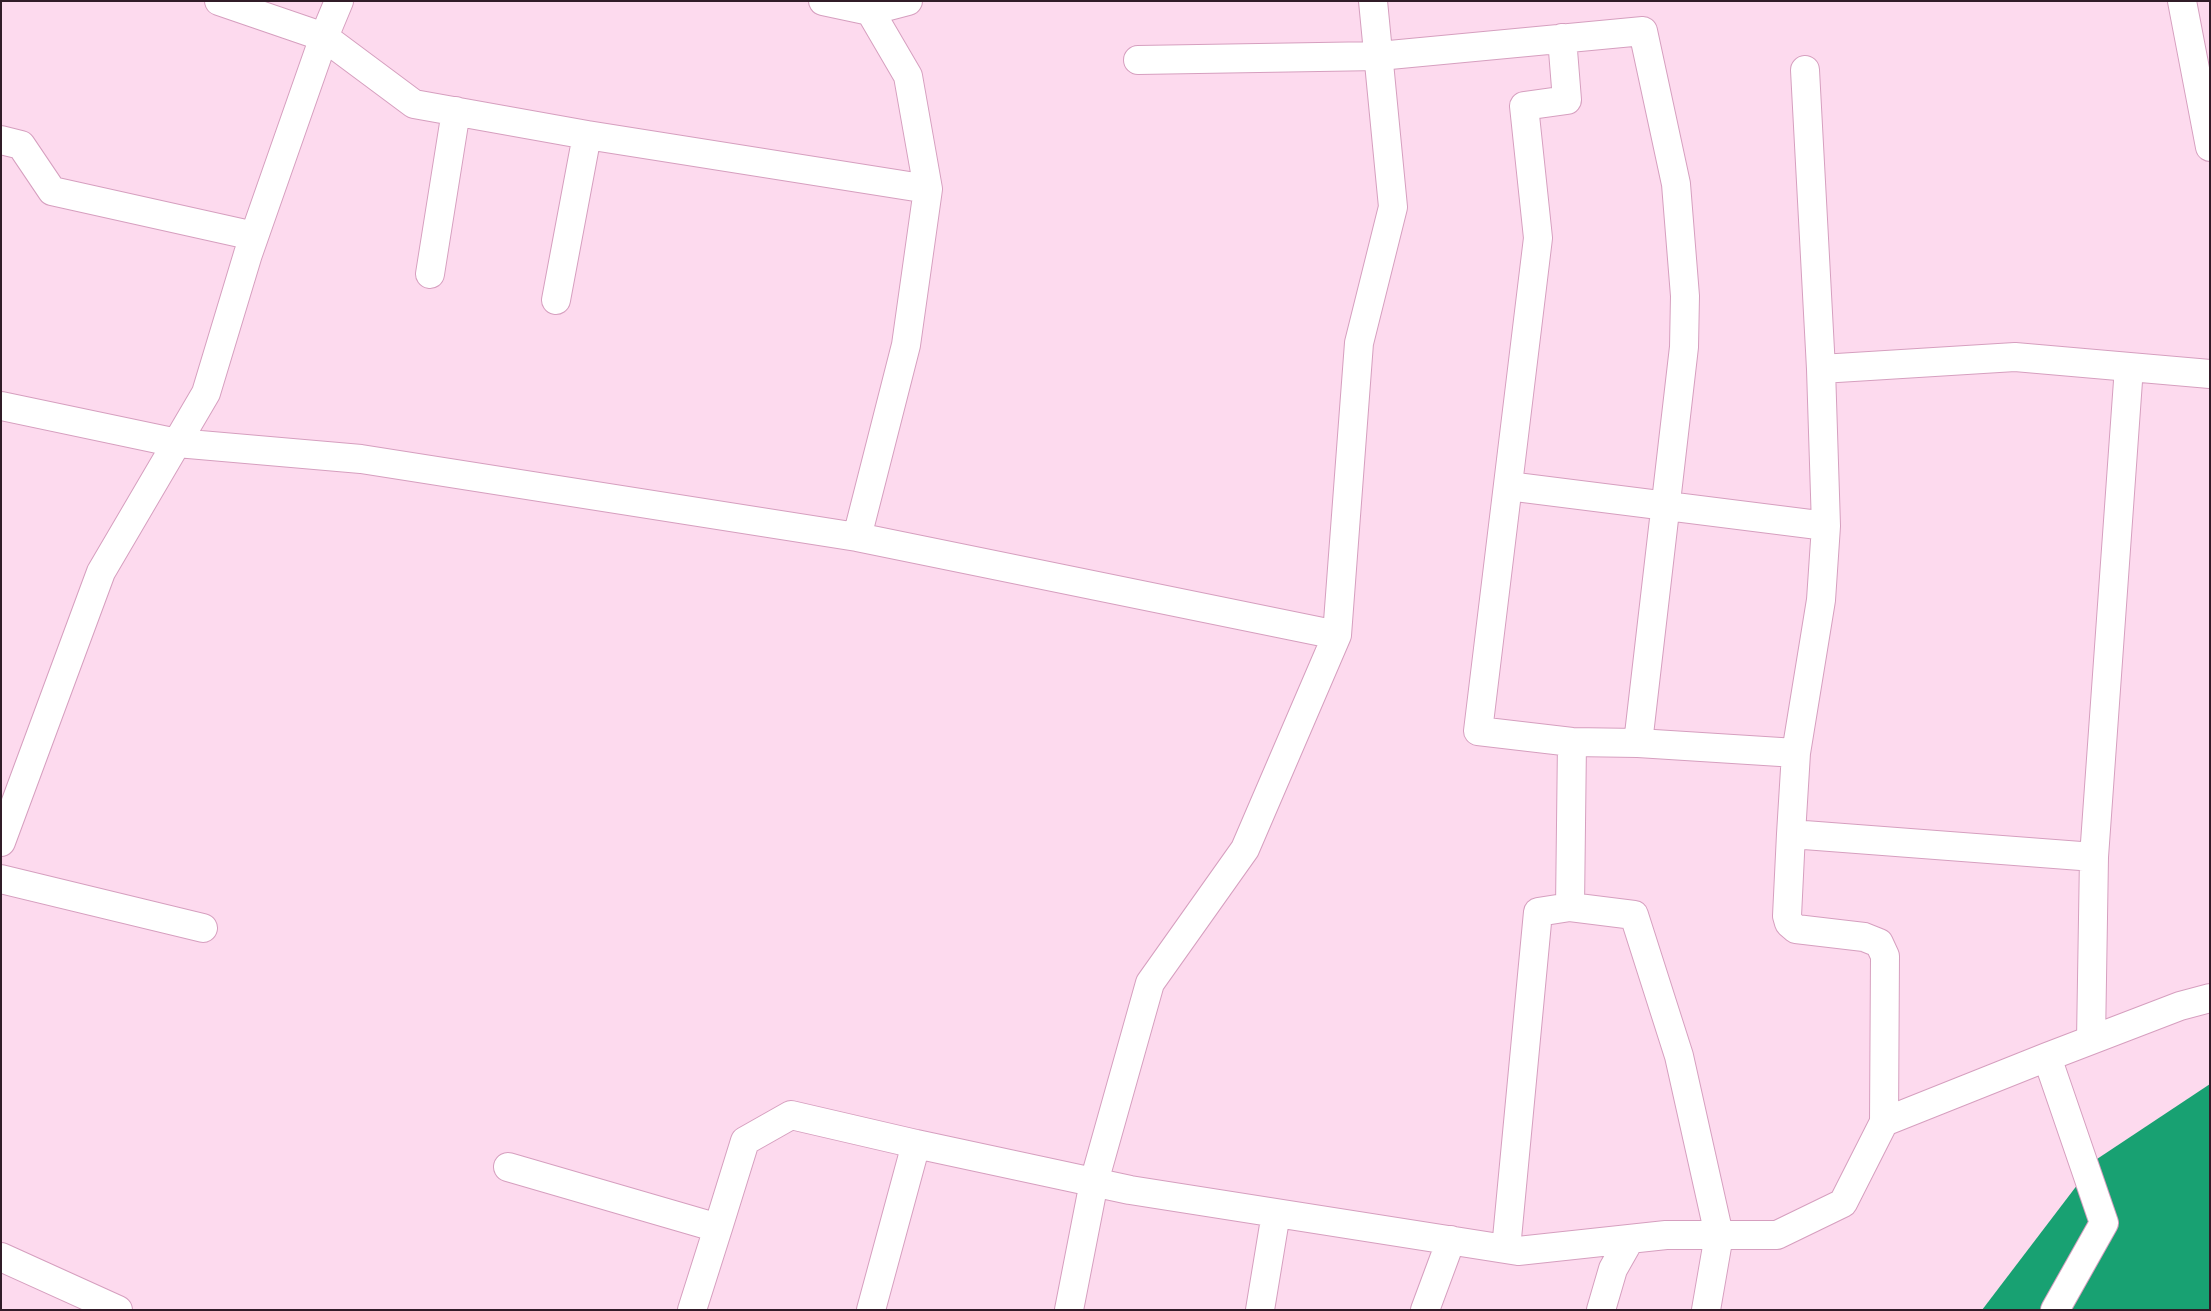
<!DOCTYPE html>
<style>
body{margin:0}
#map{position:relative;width:2211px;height:1311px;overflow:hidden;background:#fddaee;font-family:"DejaVu Sans",sans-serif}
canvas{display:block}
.frame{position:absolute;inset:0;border:2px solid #311c28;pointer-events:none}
</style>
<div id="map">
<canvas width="2211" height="1311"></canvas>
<div class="frame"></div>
</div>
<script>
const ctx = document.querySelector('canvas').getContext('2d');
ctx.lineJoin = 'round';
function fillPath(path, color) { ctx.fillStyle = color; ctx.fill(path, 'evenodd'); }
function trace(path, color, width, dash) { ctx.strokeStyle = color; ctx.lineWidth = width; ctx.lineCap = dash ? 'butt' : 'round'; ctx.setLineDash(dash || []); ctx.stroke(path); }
const water = new Path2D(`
 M2210,1084v226h-228l115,-151z`);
const minor = new Path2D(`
 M219,1l105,36 90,67 173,31 341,54
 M823,1l47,10 38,65 20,113 -22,156 -49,192 480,98 22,-292 34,-136 -20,-206
 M2182,1l28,146
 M870,11l38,-10
 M1138,60l241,-4 264,-25 33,153 9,112 -1,51 -46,396 -66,-1 -94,-11 60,-493 -14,-132 43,-6 -5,-62
 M1805,70l16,299 194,-12 195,17
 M1,140l20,5 31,46 202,45
 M430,274l26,-163
 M556,300l31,-165
 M1821,369l5,157 -5,74 -25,153 -5,81 303,23
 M1,406l176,37 184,16 496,78
 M1508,486l318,40
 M1638,743l158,10
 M1791,834l-4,82 2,7 7,6 68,8 15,6 6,13 -1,166
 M1,842l100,-270 105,-179 42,-139 76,-217 15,-36
 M1,879l202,49
 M1570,907l2,-165
 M2091,1040l3,-183 35,-490
 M2047,1057l57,166 -49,87
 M508,1167l210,61 -26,82
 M718,1228l27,-87 46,-26 125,29
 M1506,1249l32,-337 32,-5 64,8 45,141 40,179 -13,75
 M1,1257l117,53
 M871,1310l45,-166 214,46 388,61 148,-16h111l66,-32 41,-81 163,-65 133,-51 30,-8
 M1069,1310l25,-128 56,-199 95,-134 92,-214
 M1260,1310l16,-97
 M1425,1310l26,-70
 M1601,1310l12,-41 17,-30`);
fillPath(water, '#18a172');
trace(minor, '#d69fbf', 30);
trace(minor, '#fff', 28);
</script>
